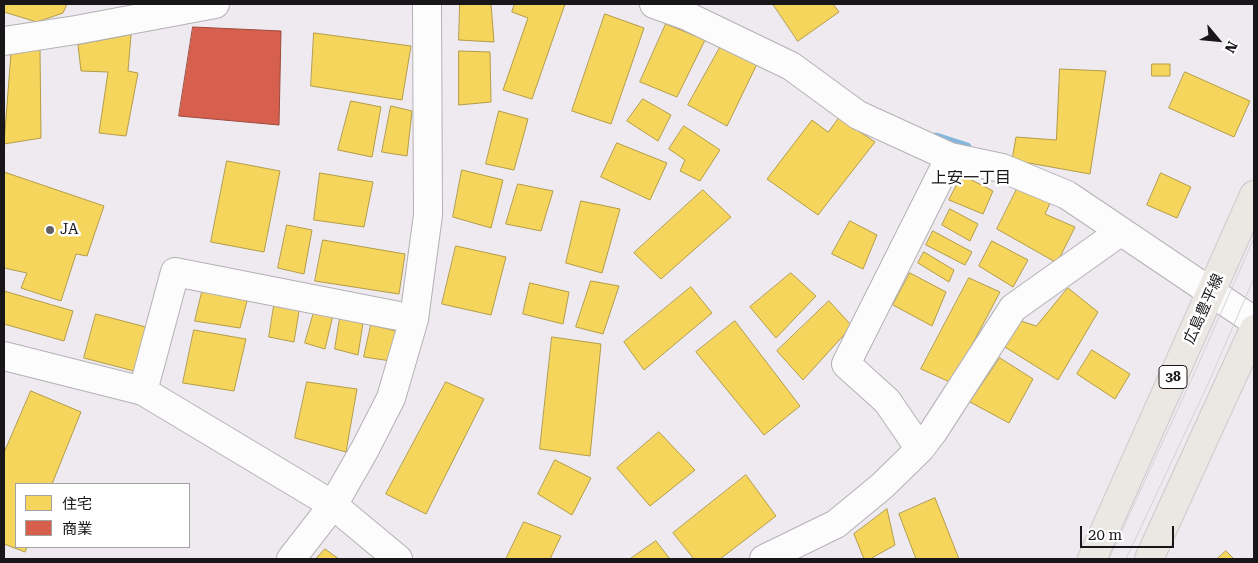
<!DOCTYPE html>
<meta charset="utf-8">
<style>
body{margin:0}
#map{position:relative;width:1258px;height:563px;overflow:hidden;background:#eeeaef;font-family:"Roboto Serif","Noto Sans JP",serif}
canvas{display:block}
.frame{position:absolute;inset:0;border:5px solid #181619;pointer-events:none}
.legend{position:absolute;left:15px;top:483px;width:175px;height:65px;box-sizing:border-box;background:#fff;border:1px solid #a3a2a3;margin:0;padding:6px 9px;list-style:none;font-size:15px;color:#181619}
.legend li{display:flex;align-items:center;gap:10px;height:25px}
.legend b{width:25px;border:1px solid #a3a2a3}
.north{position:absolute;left:1193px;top:15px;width:50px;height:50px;-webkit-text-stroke:4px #fff;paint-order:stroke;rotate:118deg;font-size:14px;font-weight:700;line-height:20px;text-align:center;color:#181619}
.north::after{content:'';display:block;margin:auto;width:18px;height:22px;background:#181619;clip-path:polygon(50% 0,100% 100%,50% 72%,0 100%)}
.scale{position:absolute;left:1080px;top:526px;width:94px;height:22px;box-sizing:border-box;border:2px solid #181619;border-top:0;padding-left:6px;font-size:15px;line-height:18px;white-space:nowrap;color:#181619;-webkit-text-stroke:4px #fff;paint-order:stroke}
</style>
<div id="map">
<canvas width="1258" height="563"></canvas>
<div class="frame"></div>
<ul class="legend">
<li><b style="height:14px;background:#f6d55c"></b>住宅</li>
<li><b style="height:14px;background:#d6604d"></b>商業</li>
</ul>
<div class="north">N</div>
<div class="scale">20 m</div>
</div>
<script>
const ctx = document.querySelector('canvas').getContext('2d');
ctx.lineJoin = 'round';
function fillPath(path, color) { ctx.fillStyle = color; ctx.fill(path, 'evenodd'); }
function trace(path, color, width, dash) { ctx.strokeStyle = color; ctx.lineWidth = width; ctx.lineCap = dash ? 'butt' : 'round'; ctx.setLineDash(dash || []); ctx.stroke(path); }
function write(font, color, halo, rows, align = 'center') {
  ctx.font = font + ' "Roboto Serif","Noto Sans JP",serif'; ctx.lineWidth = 5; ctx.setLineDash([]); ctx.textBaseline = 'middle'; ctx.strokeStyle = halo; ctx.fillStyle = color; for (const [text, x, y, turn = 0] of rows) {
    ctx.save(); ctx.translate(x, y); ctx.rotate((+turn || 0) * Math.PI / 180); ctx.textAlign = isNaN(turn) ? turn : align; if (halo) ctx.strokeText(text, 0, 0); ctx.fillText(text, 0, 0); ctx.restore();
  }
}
const homes = new Path2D(`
 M4,4h63l-4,9 -26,9 -33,-10z
 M460,4h31l3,38 -35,-2z
 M515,4h50l-33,95 -29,-9 25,-72 -16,-6z
 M773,4h60l6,8 -41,29z
 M605,14l39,14 -33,96 -39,-13z
 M666,24l39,16 -28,57 -37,-15z
 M314,33l97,13 -9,54 -91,-14z
 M131,35l-3,36 10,2 -12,63 -27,-3 9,-61 -27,-1 -3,-26z
 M722,44l35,20 -30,62 -39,-21z
 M40,49l1,89 -37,6 7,-91z
 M459,51l31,1 1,50 -32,3z
 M1152,64h18v12h-18z
 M1060,69l46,2 -16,103 -78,-14 4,-23 40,3z
 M1185,72l65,29 -16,36 -65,-29z
 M643,99l28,16 -13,26 -31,-20z
 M351,101l30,6 -9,50 -34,-7z
 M391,106l21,5 -5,45 -25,-4z
 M499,111l29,8 -14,51 -28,-6z
 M839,118l36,24 -57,73 -51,-36 45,-59 16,12z
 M684,126l36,24 -20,31 -20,-10 5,-11 -16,-11z
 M617,143l50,20 -17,37 -49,-23z
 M227,161l53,10 -16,81 -53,-10z
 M462,170l41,10 -12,48 -38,-11z
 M4,172l100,34 -17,50 -11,-2 -15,47 -40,-13 6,-15 -23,-5z
 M320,173l53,9 -9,45 -50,-7z
 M1161,173l30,14 -14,31 -30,-13z
 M962,175l31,16 -10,23 -34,-14z
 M518,184l35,7 -12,40 -35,-7z
 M1017,189l33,14 -5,11 30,13 -18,36 -60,-34z
 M703,190l28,27 -70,62 -27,-26z
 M581,201l39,8 -18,64 -36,-10z
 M950,209l28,15 -8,17 -28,-16z
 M850,221l27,14 -14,34 -31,-15z
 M287,225l25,5 -8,44 -26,-6z
 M933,231l39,21 -7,13 -39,-20z
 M323,240l82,14 -6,40 -84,-13z
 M992,241l36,19 -15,27 -34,-21z
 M456,246l50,11 -15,58 -49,-11z
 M924,252l30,18 -5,12 -31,-19z
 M791,273l25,23 -40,42 -26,-31z
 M910,273l36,19 -14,34 -39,-21z
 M969,278l31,14 -48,91 -31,-14z
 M591,281l28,5 -16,48 -27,-7z
 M530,283l39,9 -6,32 -40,-10z
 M691,287l21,26 -68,57 -20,-28z
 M203,288l45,9 -8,31 -45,-7z
 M1068,288l30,24 -40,68 -58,-36 18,-24 18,6z
 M4,291l69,20 -9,30 -60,-17z
 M829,301l23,25 -49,54 -26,-29z
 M274,306l25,5 -5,31 -25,-5z
 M314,312l19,3 -8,34 -20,-6z
 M96,314l50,13 -12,44 -50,-13z
 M340,318l23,5 -5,32 -23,-6z
 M735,321l65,85 -36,29 -68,-83z
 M371,325l25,6 -5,30 -27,-4z
 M194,330l52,9 -12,52 -51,-8z
 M552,337l49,7 -11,112 -50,-7z
 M1092,350l38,24 -15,25 -38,-25z
 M1000,358l33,21 -24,44 -39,-21z
 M307,382l50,7 -11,63 -51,-14z
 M446,382l38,17 -58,115 -40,-20z
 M31,391l50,21 -29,72h-36v63h11l-2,5 -21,-8v-91z
 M659,432l36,38 -45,36 -33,-38z
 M555,460l36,18 -19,37 -34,-21z
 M746,475l30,41 -56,43h-26l-21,-26z
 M935,498l24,61h-43l-17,-45z
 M887,509l8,36 -25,14h-6l-10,-25z
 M524,522l37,14 -11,23h-44z
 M656,541l14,18h-40z
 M325,549l14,10h-23z
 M1226,551l8,8h-17z`);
const shops = new Path2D(`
 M193,27l88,4 -2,94 -100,-9z`);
const stream = new Path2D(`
 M936,137l31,10`);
const street = new Path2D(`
 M654,4l31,11 106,51 67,49 92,42 52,11 65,27 187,126
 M4,41l72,-11 139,-26
 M4,356l139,35 190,114 65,54
 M143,391l32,-119 239,47
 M920,449l-33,-48 -41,-37 104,-207
 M291,559l42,-54 32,-56 26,-51 23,-79 14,-104 -1,-211
 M764,559l72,-35 46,-38 38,-37 13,-17 80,-124 107,-76`);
const primary = new Path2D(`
 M1092,559l162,-364
 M1149,559l105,-230`);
const tram = new Path2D(`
 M1109,559l84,-183 61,-138
 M1126,559l82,-175 46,-106`);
const markers = [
 [50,230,5,"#636064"]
];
const shields = [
 [1173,377,28]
];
const shieldNames = [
 ["38",1173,377]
];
const poiNames = [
 ["JA",60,230]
];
const streetNames = [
 ["広島豊平線",1204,309,-66]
];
const neighbourhoodNames = [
 ["上安一丁目",971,178]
];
fillPath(homes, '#f6d55c');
trace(homes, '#b39c48', 1);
fillPath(shops, '#d6604d');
trace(shops, '#9d4a3d', 1);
trace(stream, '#84b7db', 9);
trace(street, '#b4b1b5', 30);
trace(primary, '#cac9cb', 30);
trace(street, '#fcfcfd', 28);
trace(primary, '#ebe8e3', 28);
trace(tram, '#d4d2d4', 1);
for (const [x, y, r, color] of markers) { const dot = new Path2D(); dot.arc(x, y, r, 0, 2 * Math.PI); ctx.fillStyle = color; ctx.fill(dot); trace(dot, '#fff', 2); }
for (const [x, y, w] of shields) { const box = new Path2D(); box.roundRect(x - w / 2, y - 11.5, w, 23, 4); ctx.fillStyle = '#fff'; ctx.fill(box); trace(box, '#181619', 1); }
write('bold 14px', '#181619', null, shieldNames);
write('15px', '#181619', '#fff', poiNames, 'left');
write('15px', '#181619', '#fff', streetNames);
write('16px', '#181619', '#fff', neighbourhoodNames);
</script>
